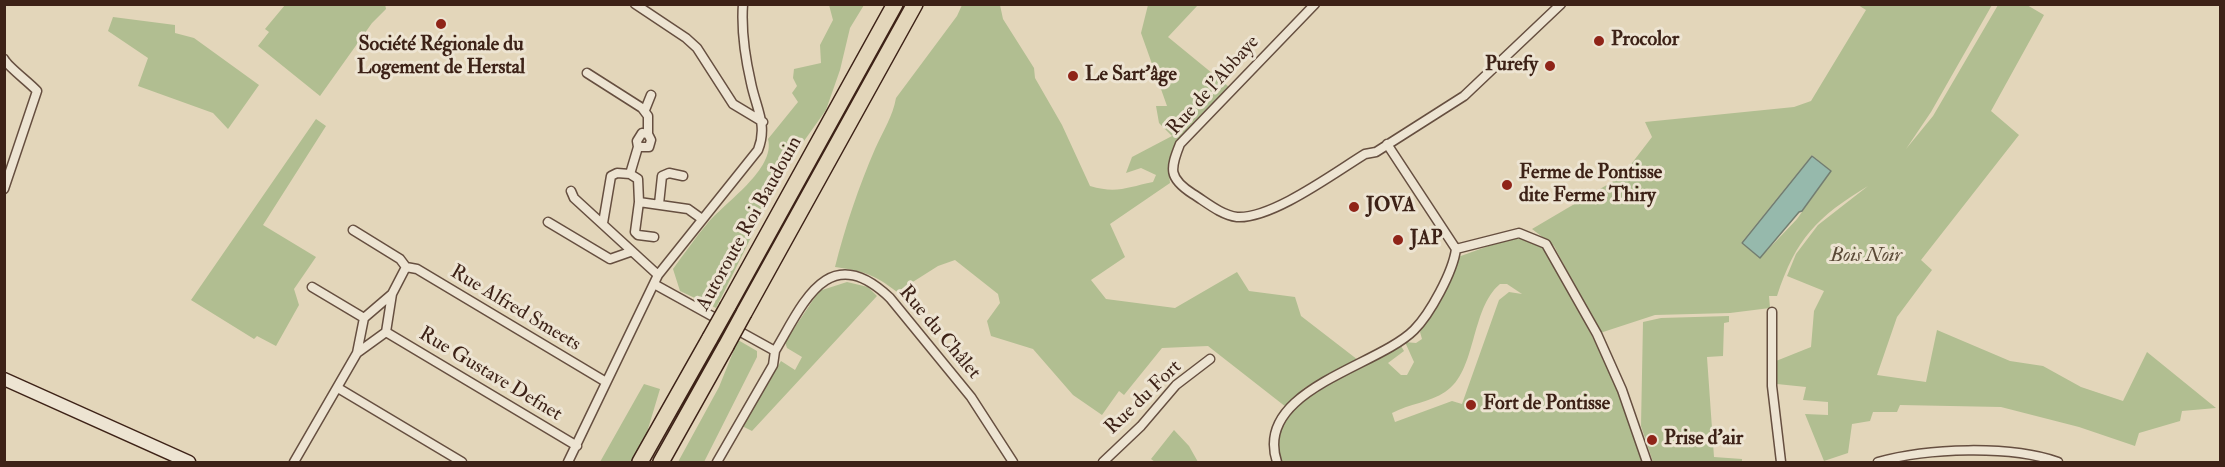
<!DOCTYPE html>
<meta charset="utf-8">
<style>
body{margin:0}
#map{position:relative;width:2225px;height:467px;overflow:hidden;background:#e3d6ba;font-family:"IM FELL Double Pica",serif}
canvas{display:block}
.frame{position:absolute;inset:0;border:6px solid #3d2217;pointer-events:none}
</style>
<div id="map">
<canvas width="2225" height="467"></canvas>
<div class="frame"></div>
</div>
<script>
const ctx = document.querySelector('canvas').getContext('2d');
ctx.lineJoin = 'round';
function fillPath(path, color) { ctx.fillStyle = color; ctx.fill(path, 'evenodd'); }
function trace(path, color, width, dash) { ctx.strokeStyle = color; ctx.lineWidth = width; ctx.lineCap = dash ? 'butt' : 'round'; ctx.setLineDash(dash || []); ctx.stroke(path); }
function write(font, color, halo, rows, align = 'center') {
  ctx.font = font + ' "IM FELL Double Pica",serif'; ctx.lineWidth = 6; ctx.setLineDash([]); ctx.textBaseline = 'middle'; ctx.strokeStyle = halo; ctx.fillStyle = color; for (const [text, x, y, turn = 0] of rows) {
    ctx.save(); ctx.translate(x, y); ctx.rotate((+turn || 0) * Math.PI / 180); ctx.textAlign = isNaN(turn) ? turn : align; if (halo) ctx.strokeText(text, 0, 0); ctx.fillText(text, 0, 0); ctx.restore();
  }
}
const green = new Path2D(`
 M285,5l100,-1 1,5 -14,14 -52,73 -62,-50 11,-14 -4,-3z
 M829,5h35l-14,23 -10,42 -14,40 -39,55 -71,143 -36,-17 -7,-22c11,-15 22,-31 34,-45 17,-21 69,-55 61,-85l30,-37 -6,-9 5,-7 -4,-8 1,-9 27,-6 -1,-18 13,-25z
 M962,5h38l3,14 31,49 1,10 27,47 28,61c27,8 38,1 63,-4l3,-7 -15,-7 -15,5 6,-16 40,-21 -13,-13 -3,-17h11l-26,-73 7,-28h50l-30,32 61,50c-26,28 -65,54 -59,96l-60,41 15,33 -34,23 15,19 69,9 62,-36 12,19 46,6 6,19 57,44 -54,28 -18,19 -78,-61 -46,2 -38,47 -5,-4 -17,24 -29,-20 -40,-46 -42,-13 -4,-15 13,-18 -2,-9 -43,-34 -17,6 -41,26c-23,-18 -34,-21 -62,-25 10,-40 24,-81 40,-118 8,-18 18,-33 21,-51l61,-82z
 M1858,5h134l-61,107 -25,37 27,-33 65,-111h29l17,10 -53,96 28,24 -98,125 11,10 -35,47 -20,58 49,7 11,-52 73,31 33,5 38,21 42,14 24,-49 69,56 -34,3 -2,10 -41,12 -4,13 -56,-19 -78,-20 -101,-2 -3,7h-24l-3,9 -18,3 -4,29 -24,8 -19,-47 23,1v-13l-25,-2 3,-13 -29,-3 -1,-23 35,-14 3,-36 10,-20 -37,-15 9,-22 22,-29 50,-39c-51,31 -72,52 -91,110h-8l1,12 -40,5 -75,2 -55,18 -46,-87 -22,-17 90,-53 30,-39 -7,-15 149,-15 17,-6 55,-91zM1812,155l19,16 -34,48 -37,39 -19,-15z
 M113,17l62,8v8l19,5 65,47 -31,44 -15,-16 -75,-27 10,-28 -40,-27z
 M316,119l10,7 -63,99 53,32 -22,32 5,16 -23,41 -19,-10 -3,3 -63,-39z
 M1508,239c18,-1 30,1 41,16l63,119 32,88h-364c-1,-9 -4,-24 -1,-32 14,-40 87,-66 122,-84l3,5 -16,12 13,12h6l7,-13 -9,-20 11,1 6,-4 -2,-7 38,-75zM1500,284h7l15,10 -13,-2 -10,8 -37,104 -10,-3 -57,21 -3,-9c17,-9 38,-11 53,-21 32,-20 25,-83 55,-108z
 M847,282l21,5 9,9 -125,135 -10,-5 39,-65 14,9 7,-13 -15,-9 -2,-6 34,-51z
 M1729,316v6l-5,1 -1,33 -16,1 7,100 28,2v3h-89l-12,-36 2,-104 18,-4z
 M738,340l19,11v6l-53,105h-26l41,-75z
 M644,384l16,5 -15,50 -14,23h-31z
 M1174,430l15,16 9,16h-43l-4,-3z`);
const water = new Path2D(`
 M1812,156l19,15 -29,40 -3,1 -39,46 -18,-15z`);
const street = new Path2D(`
 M635,4l51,34 11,10 36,56 30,18
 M1315,4l-135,140c-10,25 -12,34 13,50 13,8 28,21 44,23 35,2 97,-44 128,-63l11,-2 88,-56 97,-92
 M4,59c4,8 25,23 33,32l-33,98
 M587,73l55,35 6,8v18
 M645,110l6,-15
 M1387,144l69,105
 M630,174l8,5 1,23 49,7 14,10
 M571,191l3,7 84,77
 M639,202l-4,30 3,3 16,2
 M659,204l3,-28 7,-3 14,3
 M548,222l62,37 20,-7
 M603,223l8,-47 6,-3 13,1 8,-27h11l2,-7 -3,-6 -6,-1 -5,8 1,6
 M353,230l47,29 6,8
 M1456,249l63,-16 27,11 51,90 25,56 25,72
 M406,267l11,2 189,113
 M654,284l121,67c28,-47 53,-112 115,-53l81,99 42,65
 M312,287l52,31
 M1772,312v74l9,76
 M386,332l191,114
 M357,353l29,-21 6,-38 14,-27
 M338,388l124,74
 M294,462l63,-109 7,-35 28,-24
 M568,462l90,-187 100,-125c10,-25 -2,-42 -7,-67 -6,-26 -10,-52 -8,-79
 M717,462l56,-97 2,-14
 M1103,462l38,-36 35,-41 34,-26
 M1277,462c-24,-72 100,-95 137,-132 16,-16 39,-58 42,-81
 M1878,462c49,-14 132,-17 180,0`);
const secondary = new Path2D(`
 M4,379l185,83`);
const highway = new Path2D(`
 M728,306l167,-302
 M744,313l171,-309
 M640,462l70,-124
 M661,462l65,-116`);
const highwayBridge = new Path2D(`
 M710,338l18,-32
 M726,346l18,-33`);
const markers = [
 [441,24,6,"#8f2418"],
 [1599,41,6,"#8f2418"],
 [1550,66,6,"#8f2418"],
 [1073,76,6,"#8f2418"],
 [1507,185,6,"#8f2418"],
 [1354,207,6,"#8f2418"],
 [1398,240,6,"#8f2418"],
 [1471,405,6,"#8f2418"],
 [1652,440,6,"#8f2418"]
];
const poiNames = [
 ["Procolor",1611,41],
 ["Société Régionale du",441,46,"center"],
 ["Logement de Herstal",441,69,"center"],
 ["Purefy",1538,66,"right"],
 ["Le Sart'âge",1085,76],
 ["Ferme de Pontisse",1519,174],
 ["dite Ferme Thiry",1519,197],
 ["JOVA",1366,207],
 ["JAP",1410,240],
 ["Fort de Pontisse",1483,405],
 ["Prise d'air",1664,440]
];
const streetNames = [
 ["Rue de l'Abbaye",1214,86,-48],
 ["Autoroute Roi Baudouin",750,224,-61],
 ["Rue Alfred Smeets",515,309,31],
 ["Rue du Châlet",939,333,50],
 ["Rue Gustave Defnet",490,375,31],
 ["Rue du Fort",1144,398,-44]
];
const parkNames = [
 ["Bois Noir",1866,257]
];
fillPath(green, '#b1be91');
fillPath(water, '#96b9ac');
trace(water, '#727d70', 1.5);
trace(street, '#664f40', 11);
trace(secondary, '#3d2217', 15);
trace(highway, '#3d2217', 18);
trace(street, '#ede4d2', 8);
trace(secondary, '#ede4d2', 12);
trace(highway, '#e3d6ba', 15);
trace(highwayBridge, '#3d2217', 18, []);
trace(highwayBridge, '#e3d6ba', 15);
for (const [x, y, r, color] of markers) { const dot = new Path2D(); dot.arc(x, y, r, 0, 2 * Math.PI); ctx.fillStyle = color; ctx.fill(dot); trace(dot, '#ede4d2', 2); }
write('bold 20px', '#3d2217', '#ede4d2', poiNames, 'left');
write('20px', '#3d2217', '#ede4d2', streetNames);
write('italic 20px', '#5a4936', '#ede4d2', parkNames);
</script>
